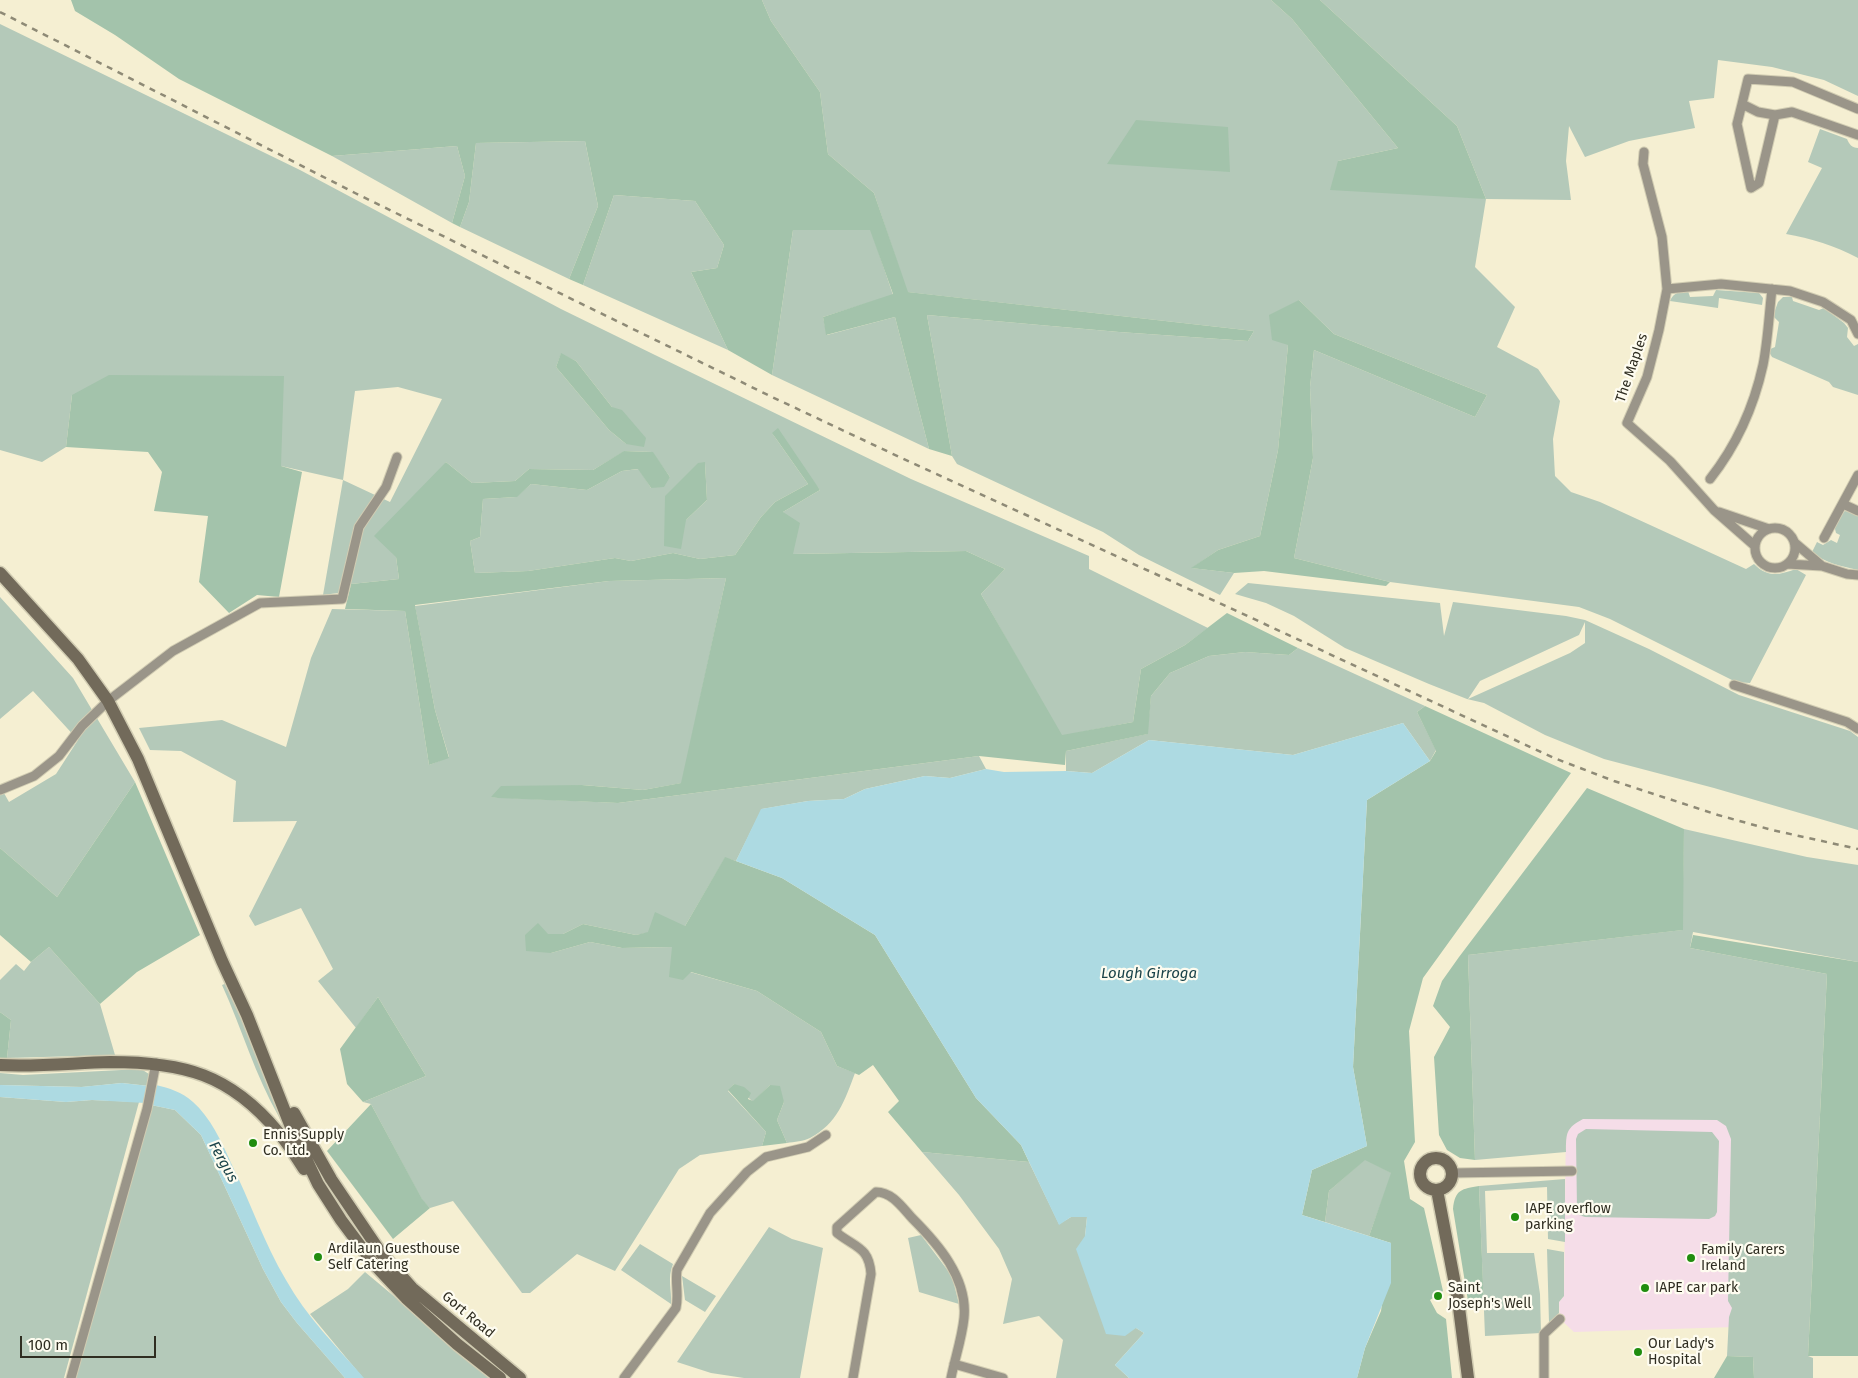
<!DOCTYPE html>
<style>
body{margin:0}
#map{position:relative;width:1858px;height:1378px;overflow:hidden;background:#f5efd2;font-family:"Fira Sans",sans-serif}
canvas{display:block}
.scale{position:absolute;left:20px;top:1336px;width:136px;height:22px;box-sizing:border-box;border:2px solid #2f2d21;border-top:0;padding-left:6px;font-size:15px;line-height:18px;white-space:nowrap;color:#2f2d21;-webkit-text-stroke:4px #fefcf0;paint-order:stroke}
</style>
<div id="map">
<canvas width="1858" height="1378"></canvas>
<div class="scale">100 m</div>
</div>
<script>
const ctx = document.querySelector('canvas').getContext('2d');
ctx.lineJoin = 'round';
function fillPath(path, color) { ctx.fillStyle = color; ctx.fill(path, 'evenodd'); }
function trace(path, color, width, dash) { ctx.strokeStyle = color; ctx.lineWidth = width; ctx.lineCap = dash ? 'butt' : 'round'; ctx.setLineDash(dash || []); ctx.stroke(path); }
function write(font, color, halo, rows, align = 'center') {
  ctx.font = font + ' "Fira Sans",sans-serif'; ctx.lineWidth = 4.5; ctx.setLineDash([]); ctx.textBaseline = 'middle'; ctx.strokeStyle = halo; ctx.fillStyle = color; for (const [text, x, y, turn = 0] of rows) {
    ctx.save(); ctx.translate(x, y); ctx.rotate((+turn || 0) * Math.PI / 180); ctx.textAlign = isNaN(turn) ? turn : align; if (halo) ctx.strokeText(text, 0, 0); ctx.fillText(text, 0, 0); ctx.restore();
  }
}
const commercial = new Path2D(`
 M1737,1115l-2,212 -161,5 -14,-13 -1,-17 5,-6 2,-177z`);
const green = new Path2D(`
 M762,0h509l21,19 106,129 -60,13 148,38 -29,-73 -137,-126h538v96l-34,-16 -52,-13 -54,-7 -4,38 -25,3 6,27 -66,13 -44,16 -16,-31 -3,35 5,39 -85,-1 -11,68 40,40 -18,40 41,22 22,32 -7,38 2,37 16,16 29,10 146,67 8,-5c14,14 25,11 42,5l10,6 -56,108 -14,-1 -126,-63 -31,-12 -189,-25 -96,-24 19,-100 -3,-71 4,-37 161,67 12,-22 -153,-61 -35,-34 -11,45 -10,105 -18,86 -42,14 -26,18 42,5 -14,22 -81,-40 -36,-23 -146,-68 -5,-8 -25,-141 192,17 129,9 6,-10 -347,-39 -33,-99 -46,-39 -8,-62 -49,-71z
 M0,24l300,146 261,139 94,46 256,124 178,77v13l119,59 -23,17 -44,24 -8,53 -72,14 -80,-142 24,-25 -39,-18 -173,3 -10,-42 37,-22 -48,-57 36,51 -33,18 -14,15 -26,38 -35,4 -27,-6 -42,8 -16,-3 -87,13 -53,2 -5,-32 10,-4 3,-38 33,-2 15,-13 56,6 35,-19 17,-2 12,19 19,-11 -18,-25 -27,-1 -32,19 -64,-1 -14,12 -43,2 -26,-21 -50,95 3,22 -48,5 -13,9 -15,2 20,-115 -62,-14 -209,-71 -6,52 -24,15 -42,-12zM561,354l15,7 36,46 14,37 -17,-14 -53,-63zM398,387l44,12 -52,103 -47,-22 12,-89zM705,463l2,37 -21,20z
 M1820,129l27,10c2,5 5,9 11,9v110c-22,-12 -48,-20 -72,-24l36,-66 -14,-6z
 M585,141l13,65 -29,73 -109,-52 9,-25 7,-59z
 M457,146l8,30 -13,47 -120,-67z
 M614,195l81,6 29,44 -7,23 -26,4 37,78 -145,-65z
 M793,230h78l22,65 -70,22 4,18 68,-18 34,132 -157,-74z
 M1716,290l43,3 4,5 -1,7 -43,-7 -1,10 -48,-7c4,-9 9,-9 18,-10l2,6 23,-1z
 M1783,297h9l1,4 26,9 5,-2 20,15 4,5 -1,9 7,9 4,-2v51l-25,-8 -4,-5 -57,-25 -4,-7 7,-3 4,-25 -6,-6 5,-14z
 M1845,511l6,1 7,3v55c-17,-4 -33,-7 -46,-18l5,-10 6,3 8,-5 6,3 3,-8 -4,-2 -2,-8 6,-10z
 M726,578l-44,205 -39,7 -61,-5 -91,12 127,6 361,-47 7,13 -36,9 -25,-2 -60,13 -21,10 -36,2 -46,8 -26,52 -11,-3 -40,68 -49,9 -53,-11 -20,10h-15l3,19 39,-11 32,6 50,-1 18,25 67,19 64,41 16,34 18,7c-10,27 -18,51 -45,65 -6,3 -16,4 -23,5l-10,-23 7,-18 -14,-17 -17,17 -19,-18 -6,7 38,41 -4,14 -62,9 -21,14 -64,102 -38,-17 -47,39h-8l-69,-92 -23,7 -8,-8 -51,-96 -8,-2 63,-26 -48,-79 -22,31 -38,-47 15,-12 -32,-61 -46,18 -6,-10 48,-95 -64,1 3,-41 -55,-30 -31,-1 -11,-22 83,-8 64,27 25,-89 21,-49 73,2 24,154 20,-8 -14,-47 -20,-104 194,-25z
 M1248,583l192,20 4,33 9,-34 113,14 19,4 64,29 90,46 111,36 8,6v93l-144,-42 -110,-29 -59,-24 -61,-32 -17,-4 -38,-15 -84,-36 -51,-32 -28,-13 -31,-9zM1585,622v21l-15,10 -102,46 12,-18 99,-46z
 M0,597l73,81 62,104 -78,115 -57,-49v-62l9,16 47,-28 22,-34 -45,-49 -33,28z
 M1298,648l127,58 -8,6 19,38 -6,11 -27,-38 -110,32 -144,-15 -57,33 -26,-2v-20l81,-17 4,-38 19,-23 39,-17 36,-4 44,3z
 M1684,829l123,28 51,8v97l-165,-30 -3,16 137,26 -19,382 5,2v20h-59l-1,-21 -26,-1 2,-39 3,-9 -4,-7 3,-162 -5,-13 -9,-6 -134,-1c-17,9 -17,14 -17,33l-91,8 -7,-205 214,-25z
 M49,947l51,57 15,51 -108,3 4,-38 -11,-8v-32l16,-16 8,7 7,-9z
 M227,983l43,99 15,40 -4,-1 -2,-4c-24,-42 -37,-88 -57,-132z
 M141,1069l8,5v12l-27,-3 -40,4 -82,-2v-12l23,2z
 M0,1097l66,5 26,-2 47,2 -75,276h-64z
 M151,1105l24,5 26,25 62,134 18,33 16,21 48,55h-270z
 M1586,1129l126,3 7,9 -2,71 -2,4 -6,3 -124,-2 -6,-2 -2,-6 -1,-70 2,-5z
 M922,1152l107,10 30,62 12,-7h16l-2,19 51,92 8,5 -29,32 14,13h-73l7,-38 -24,-24 -36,8 9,-45 -13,-30 -40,-54z
 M1365,1159l27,14 -23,63 -44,-14 4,-31z
 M1565,1179v63l-17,-3 -1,-52 -62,4 2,62h47l6,41 1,39 -56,3 -6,-150z
 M769,1227l23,12 31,9 -23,130h-56l-33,-5 -34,-11z
 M921,1235l31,41 7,28 -40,-12 -11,-54z
 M640,1244l33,20c-6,14 -1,26 -2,40l-50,-34z
 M1547,1249l17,3v44l-5,6v11l-10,10z
 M365,1272l127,106h-129l-53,-64 38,-25z
 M682,1276l34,20 -11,16 -20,-12z`);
const forest = new Path2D(`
 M71,0h691l9,21 49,71 8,62 46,39 34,99 346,39 -6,10 -129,-9 -192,-17 25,141 -23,-7 -34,-132 -69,18 -3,-18 70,-23 -23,-64h-77l-21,145 -44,-25 -37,-78 26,-4 7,-23 -29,-44 -81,-6 -31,90 -14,-6 29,-73 -13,-65 -109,2 -7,59 -9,25 -8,-4 13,-47 -8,-30 -125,10 -153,-77 -64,-44 -40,-24z
 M1271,0h49l137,126 29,73 -156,-9 8,-29 60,-13 -106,-129z
 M1136,120l92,7 2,45 -123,-8z
 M1299,300l35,34 153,61 -12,22 -161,-67 -4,37 3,71 -19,100 96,24 -4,4 -122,-15 -30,2 -43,-5 27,-18 42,-14 18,-86 10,-105 -16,-5 -3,-25z
 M561,353l15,8 36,46 10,3 24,28 -2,9 -18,-3 -17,-14 -53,-63z
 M109,375l175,1 -3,90 21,6 -23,125 -22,-2 -28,18 -30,-31 9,-66 -54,-5 8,-39 -14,-20 -82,-5 6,-52z
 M778,428l42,62 -37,22 17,11 -7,31 173,-3 39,18 -24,25 81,141 71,-13 8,-53 44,-24 42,-32 71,35 -9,7 -44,-3 -36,4 -39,17 -19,23 -3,38 -82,17 -1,14 -86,-9 -361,47 -120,-5 -7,-1 10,-11 81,-1 61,5 38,-7 45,-205 -117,3 -194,24 20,105 14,48 -20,7 -24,-154 -60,-2 6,-25 48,-5 -3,-22 -22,-21 72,-74 26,21 43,-2 14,-12 64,1 31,-19 29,1 17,25 -6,10 -13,1 -13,-19 -16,2 -35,19 -56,-6 -14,13 -34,2 -3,38 -10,4 5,32 53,-2 87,-13 16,3 42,-8 27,6 35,-4 26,-38 14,-15 33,-18 -36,-51z
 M705,462l2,38 -21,20 -5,29 -17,-3 1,-50 33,-33z
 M1425,706l146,67 -148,205 -14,53 6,111 -11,19 6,38 14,9 19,83 -13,9 7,13 9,6 6,59h-95l8,-30 16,-37 10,-68 -22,-7 22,-63 -26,-13 -36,31 -4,31 -23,-7 10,-45 55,-24 -14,-79 14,-267 63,-39 6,-10 -19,-39z
 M135,782l65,153 -63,37 -37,32 -51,-57 -18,15 -31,-27v-87l57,49z
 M1587,788l97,41 -1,101 -215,25 7,205 -15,-2 -13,-8 -8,-15 -5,-78 16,-30 -17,-21 9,-25 17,-24z
 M725,857l57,21 93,57 101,163 45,47 8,17 -107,-10 -34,-40 11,-11 -26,-36 -14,10 -22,-9 -16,-34 -64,-41 -66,-19 -8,8 -14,-3 3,-30 -50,1 -32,-6 -39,11 -25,-2 -1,-16 13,-12 10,11h15l20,-10 53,11 12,-3 7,-20 30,14z
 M1693,935l165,27v394h-50l19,-382 -137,-26z
 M378,997l48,79 -63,26 -16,-18 -7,-35z
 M0,1012l11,8 -4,38h-7z
 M734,1084l10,3 7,6 -3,6 5,2 17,-16 10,1 4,16 -7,18 10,23 -25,3 4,-14 -38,-42z
 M371,1104l51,95 8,9 -37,31 -66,-88z
 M1479,1186l5,121h-15l-16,-98c2,-20 9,-20 26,-23z
 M1727,1356l26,1 1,21h-40z`);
const water = new Path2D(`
 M1403,723l27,38 -63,39 -14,267 14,79 -55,24 -10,45 89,28v40l-26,65 -8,30h-228l-14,-13 29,-32 -8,-5 -11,8 -19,-2 -30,-85 9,-13 2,-19h-16l-12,8 -38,-80 -45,-47 -101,-163 -93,-57 -46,-17 25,-52 47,-8 36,-2 21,-10 60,-13 25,2 36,-9 18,3 62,-1 26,2 57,-33 144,15z
 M122,1083l27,3 -4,17 -53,-3 -26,2 -66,-5v-12l81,2z
 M156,1085c13,3 26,7 37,17 17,15 29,40 38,61 19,38 33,80 55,117 20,36 51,67 78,98h-19l-48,-55 -16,-21 -18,-33 -62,-134 -26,-25 -24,-5z`);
const street = new Path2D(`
 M1742,104l-5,20 14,64 8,-5 16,-68
 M1858,109l-65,-27 -45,-3 -6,25 16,8 17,3 17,-3 66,23
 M1644,152l-1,12 19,73 5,52 -8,41 -12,47 -20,46 43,38 44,49 41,36
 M1667,289l54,-5 69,7 33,11 28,18 7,14
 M1710,479c26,-33 44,-73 53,-114 5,-25 6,-51 9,-76
 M1843,504l15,7
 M1719,512l50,17
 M1755 548a20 20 0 1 1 40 0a20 20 0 1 1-40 0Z
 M1824,538l34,-63
 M1795,543l27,23
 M1787,564l35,2 25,8 11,1
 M1734,685l113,37 11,7
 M0,790l34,-14 25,-20 23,-30 26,-25 65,-50 87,-48 82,-4 17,-72 27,-40 11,-30
 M1452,1173l120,-2
 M954,1364l49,14
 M71,1378l76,-269 9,-46
 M624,1378l52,-70c3,-13 -1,-25 1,-38l33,-57 37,-41 19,-15 42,-10 18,-12
 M853,1378l18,-104c-2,-27 -15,-26 -34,-41v-6l39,-35c16,0 26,15 36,26 26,26 56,60 52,100 -2,20 -9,40 -13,60
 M1544,1378v-44l16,-15`);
const secondary = new Path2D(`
 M0,573l78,86 30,42 30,58 84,202 25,54 44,112 27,57 23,36 32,43 33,35 51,46 43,34
 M0,1065c37,2 73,-2 110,-3 73,0 120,12 168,70 10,11 18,25 26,37
 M294,1113l37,66 50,74 31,35 108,90
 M1420 1174a16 16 0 1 1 32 0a16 16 0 1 1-32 0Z
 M1437,1190l21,110 10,78`);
const rail = new Path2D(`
 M0,12l355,181 415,203 140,66 318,145 326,151 60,23 104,34 54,15 86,19`);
const markers = [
 [253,1143,5,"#208d0f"],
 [1515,1217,5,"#208d0f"],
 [318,1257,5,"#208d0f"],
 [1691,1258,5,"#208d0f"],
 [1645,1288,5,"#208d0f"],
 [1438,1296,5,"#208d0f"],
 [1638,1352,5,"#208d0f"]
];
const streetNames = [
 ["The Maples",1632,368,-71],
 ["Gort Road",468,1315,40]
];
const poiNames = [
 ["Ennis Supply",263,1135],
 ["Co. Ltd.",263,1151],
 ["IAPE overflow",1525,1209],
 ["parking",1525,1225],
 ["Ardilaun Guesthouse",328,1249],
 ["Self Catering",328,1265],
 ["Family Carers",1701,1250],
 ["Ireland",1701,1266],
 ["Saint",1448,1288],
 ["Joseph's Well",1448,1304],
 ["IAPE car park",1655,1288],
 ["Our Lady's",1648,1344],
 ["Hospital",1648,1360]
];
const waterNames = [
 ["Lough Girroga",1149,974],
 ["Fergus",223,1162,61]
];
fillPath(commercial, '#f5dde8');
fillPath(green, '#b4c9b9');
fillPath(forest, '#a3c3ab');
fillPath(water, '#addae2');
trace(street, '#d1ccb2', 11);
trace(secondary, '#d1ccb2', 15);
trace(street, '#9a9589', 9);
trace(secondary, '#726a5a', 12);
trace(rail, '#8e8a76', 2.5, [6, 6]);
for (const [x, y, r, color] of markers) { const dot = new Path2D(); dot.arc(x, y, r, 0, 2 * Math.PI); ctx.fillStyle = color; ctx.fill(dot); trace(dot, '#fefcf0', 2); }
write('14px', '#2f2d21', '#fefcf0', streetNames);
write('14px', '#2f2d21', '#fefcf0', poiNames, 'left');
write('italic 15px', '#194248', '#fefcf0', waterNames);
</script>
